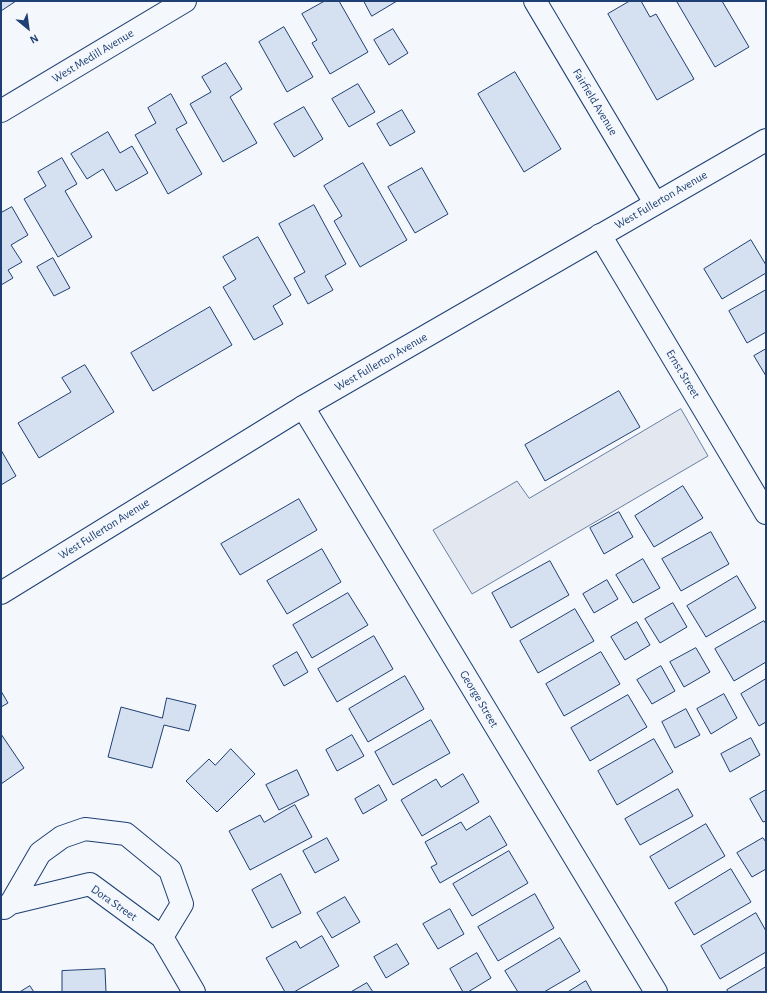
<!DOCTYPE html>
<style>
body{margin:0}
#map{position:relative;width:767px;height:993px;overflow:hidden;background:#f4f7fb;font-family:"Alegreya Sans",sans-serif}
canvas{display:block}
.frame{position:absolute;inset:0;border:2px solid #1d3f73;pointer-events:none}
.north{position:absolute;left:8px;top:8px;width:40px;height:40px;-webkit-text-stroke:3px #f4f7fb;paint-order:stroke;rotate:151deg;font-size:11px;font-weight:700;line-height:16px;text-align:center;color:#1d3f73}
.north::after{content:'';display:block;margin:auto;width:14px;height:18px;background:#1d3f73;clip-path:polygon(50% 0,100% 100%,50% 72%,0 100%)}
</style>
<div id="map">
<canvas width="767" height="993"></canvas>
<div class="frame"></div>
<div class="north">N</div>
</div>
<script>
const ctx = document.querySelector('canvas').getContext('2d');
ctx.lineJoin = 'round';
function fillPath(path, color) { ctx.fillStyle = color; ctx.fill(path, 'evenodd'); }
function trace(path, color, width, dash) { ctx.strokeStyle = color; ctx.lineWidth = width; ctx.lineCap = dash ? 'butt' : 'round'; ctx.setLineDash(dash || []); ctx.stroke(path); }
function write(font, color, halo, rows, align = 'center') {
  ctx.font = font + ' "Alegreya Sans",sans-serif'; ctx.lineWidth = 3; ctx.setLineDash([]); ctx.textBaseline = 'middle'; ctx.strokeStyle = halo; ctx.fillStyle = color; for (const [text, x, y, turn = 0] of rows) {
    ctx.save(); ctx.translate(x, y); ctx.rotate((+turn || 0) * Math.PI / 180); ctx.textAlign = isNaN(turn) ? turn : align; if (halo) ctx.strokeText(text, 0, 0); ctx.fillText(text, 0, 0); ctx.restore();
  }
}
const parking = new Path2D(`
 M681,409l27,47 -236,138 -39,-64 84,-49 12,17z`);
const building = new Path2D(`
 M1,1h15l-15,10z
 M325,1h14l29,51 -38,22 -18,-31 5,-3 -15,-26z
 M364,1h33l-25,15z
 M630,1h11l9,16 6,-3 38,65 -37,21 -49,-86z
 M678,1h44l27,46 -34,20 -38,-65z
 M284,27l29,50 -26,15 -28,-50z
 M393,29l15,24 -19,12 -15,-25z
 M226,63l16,26 -12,8 27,46 -34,19 -33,-58 21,-12 -9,-15z
 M515,72l46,77 -37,23 -46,-78z
 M358,84l17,28 -26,15 -17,-28z
 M171,94l16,29 -11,6 26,45 -34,20 -33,-59 21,-12 -8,-15z
 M304,107l19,32 -29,18 -20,-33z
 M402,110l13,22 -25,14 -13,-22z
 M108,132l12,21 12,-7 16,27 -32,18 -13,-22 -16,10 -16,-25z
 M62,158l15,26 -12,7 27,46 -34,20 -34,-58 22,-13 -8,-14z
 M363,163l44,77 -47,27 -26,-46 8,-5 -18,-30z
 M422,168l26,46 -33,19 -27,-46z
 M314,205l32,59 -21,12 8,14 -25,14 -14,-26 11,-6 -26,-48z
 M12,207l16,28 -17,10 11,17 -14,8 5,8 -12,7v-72z
 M258,237l33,58 -18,11 10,18 -29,16 -31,-53 13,-8 -13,-22z
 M751,240l15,25v8l-44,26 -18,-30z
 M53,258l17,30 -16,8 -17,-29z
 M766,290v42l-19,11 -18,-32z
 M210,307l22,38 -79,46 -22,-38z
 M766,349v27l-12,-20z
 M85,365l29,47 -75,46 -21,-35 53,-31 -9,-14z
 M619,391l21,36 -95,54 -20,-36z
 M1,450l15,26 -15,9z
 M683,486l20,32 -49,29 -19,-31z
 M299,499l18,31 -77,45 -19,-31z
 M619,512l14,25 -29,17 -14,-26z
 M711,532l18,32 -48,27 -19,-32z
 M322,549l19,33 -54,32 -20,-33z
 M643,559l17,29 -27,15 -17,-28z
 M550,561l19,34 -58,33 -19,-35z
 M737,576l19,32 -50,29 -19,-31z
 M607,580l11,19 -24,14 -11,-19z
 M348,593l20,32 -56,33 -19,-33z
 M673,603l14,24 -27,16 -15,-24z
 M575,609l19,32 -56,32 -18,-32z
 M764,621l2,3v38l-32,19 -19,-32z
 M637,622l13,23 -25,15 -14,-23z
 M374,636l19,33 -56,33 -19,-33z
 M696,648l14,24 -26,15 -14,-25z
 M297,652l11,20 -24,14 -11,-20z
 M601,652l19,32 -56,32 -18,-32z
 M661,666l14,25 -23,13 -15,-24z
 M405,676l19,33 -56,33 -19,-33z
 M766,679v43l-7,4 -18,-32z
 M1,691l7,12 -7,4z
 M724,694l13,24 -26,16 -14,-25z
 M628,695l19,32 -57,34 -19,-33z
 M167,698l29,7 -7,26 -25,-6 -12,43 -44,-11 13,-50 41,11z
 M686,709l14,26 -25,13 -13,-26z
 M431,720l19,33 -57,32 -18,-33z
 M1,734l23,34 -23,16z
 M352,735l12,21 -27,15 -11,-21z
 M751,738l9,17 -30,17 -9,-18z
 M654,739l19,33 -56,33 -19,-34z
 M231,749l24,25 -38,38 -31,-31 23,-22 6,6z
 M297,770l12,25 -30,15 -13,-25z
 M463,774l16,28 -57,34 -21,-36 35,-21 5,8z
 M379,785l8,15 -24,14 -8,-15z
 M678,789l15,27 -53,29 -15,-26z
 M766,790v31l-3,1 -13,-23z
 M295,805l17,32 -62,33 -21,-39 31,-16 4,7z
 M490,816l17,29 -67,38 -9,-16 6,-3 -12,-22 36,-20 5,8z
 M706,824l19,32 -56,33 -19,-32z
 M327,838l12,22 -24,13 -12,-22z
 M763,838l3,4v27l-14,8 -15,-24z
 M509,851l19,32 -56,33 -19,-32z
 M731,869l20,33 -57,33 -19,-32z
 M281,874l20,39 -29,15 -20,-38z
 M535,894l19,34 -56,33 -20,-34z
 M345,897l15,25 -28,16 -15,-25z
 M450,909l14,25 -26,15 -15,-25z
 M756,913l10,18v21l-46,27 -19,-33z
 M322,936l17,30 -45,26h-9l-19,-34 30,-17 4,7z
 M560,938l20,33 -36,21h-26l-13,-21z
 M397,944l12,20 -23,14 -12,-21z
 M477,953l14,25 -23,14h-5l-13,-23z
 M766,967v25h-38l-1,-2z
 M105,969l1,23h-44v-21z
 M586,981l6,11h-24z
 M367,983l6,9h-22z
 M30,986l4,6h-14z`);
const minor = new Path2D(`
 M535,1l120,202
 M1,111l184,-110
 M600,235l166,278
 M303,407l353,585
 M11,903l29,-50 22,-16 23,-8 41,5 44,36 12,34 -20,33
 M4,908l7,-5 79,-19 72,53 32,55`);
const tertiary = new Path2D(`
 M1,593l302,-186 463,-267`);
const streetNames = [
 ["West Medill Avenue",93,56,-31],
 ["Fairfield Avenue",595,102,59],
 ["West Fullerton Avenue",661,200,-30],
 ["West Fullerton Avenue",381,362,-30],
 ["Ernst Street",683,374,59],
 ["West Fullerton Avenue",104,529,-32],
 ["George Street",479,699,59],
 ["Dora Street",114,903,35]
];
fillPath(parking, '#e3e8f0');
trace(parking, '#687fa3', 1);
fillPath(building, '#d5e0f0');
trace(building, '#1d3f73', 1);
trace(minor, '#1d3f73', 24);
trace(tertiary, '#1d3f73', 24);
trace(minor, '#f4f7fb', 22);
trace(tertiary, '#f4f7fb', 22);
write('12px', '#1d3f73', '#f4f7fb', streetNames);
</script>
